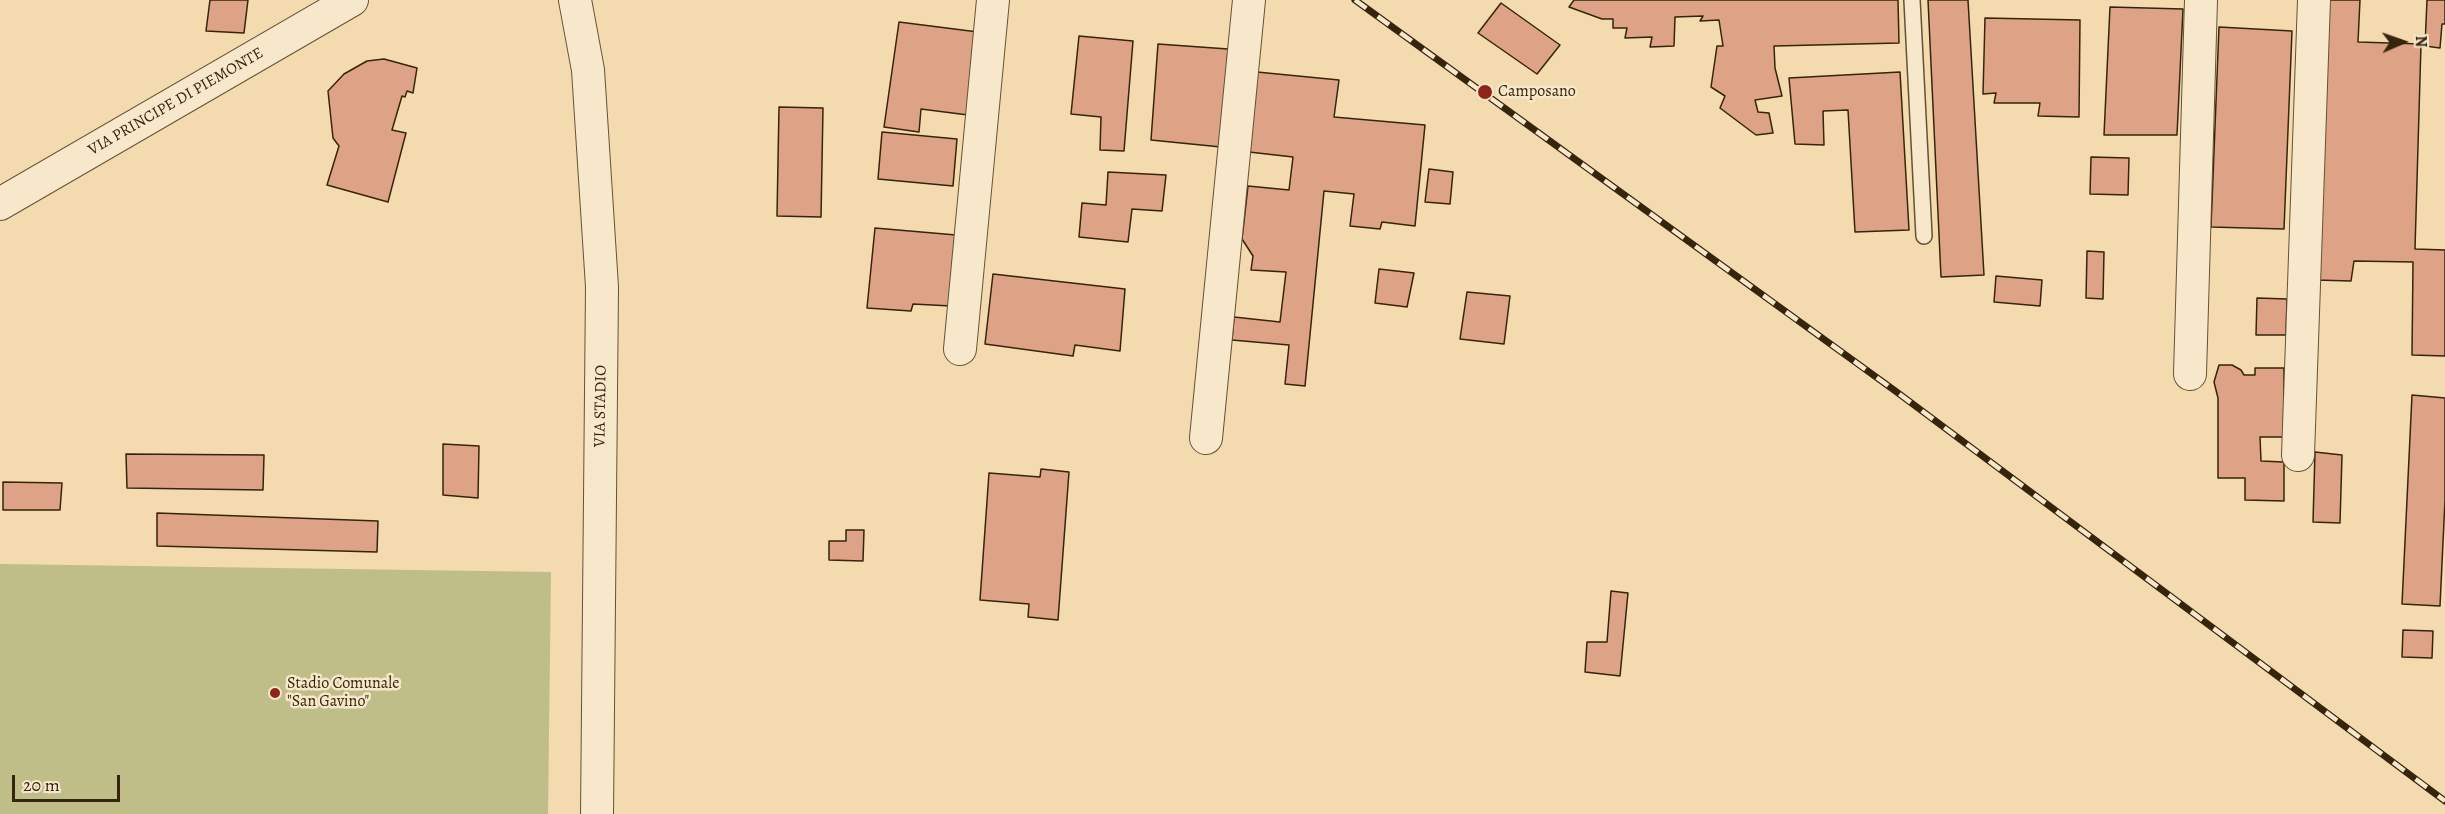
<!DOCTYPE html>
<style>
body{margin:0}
#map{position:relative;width:2445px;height:814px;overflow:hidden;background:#f3daaf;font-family:Alegreya,serif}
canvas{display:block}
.north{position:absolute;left:2373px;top:12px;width:60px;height:60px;-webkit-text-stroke:4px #f7e7cb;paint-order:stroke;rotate:88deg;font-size:16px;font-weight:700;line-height:24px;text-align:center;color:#36240b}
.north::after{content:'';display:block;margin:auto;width:21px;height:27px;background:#36240b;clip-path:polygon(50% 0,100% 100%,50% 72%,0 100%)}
.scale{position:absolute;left:12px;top:775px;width:108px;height:27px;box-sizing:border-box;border:3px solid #36240b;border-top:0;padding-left:8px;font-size:18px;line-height:21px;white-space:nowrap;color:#36240b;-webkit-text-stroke:4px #f7e7cb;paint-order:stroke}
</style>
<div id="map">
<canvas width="2445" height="814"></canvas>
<div class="north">N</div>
<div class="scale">20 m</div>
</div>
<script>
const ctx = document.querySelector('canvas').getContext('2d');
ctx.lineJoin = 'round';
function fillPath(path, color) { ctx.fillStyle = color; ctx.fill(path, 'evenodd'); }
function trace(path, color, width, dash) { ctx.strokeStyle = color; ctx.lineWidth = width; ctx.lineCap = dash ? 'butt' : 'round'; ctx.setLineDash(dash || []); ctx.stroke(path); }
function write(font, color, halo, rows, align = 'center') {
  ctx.font = font + ' Alegreya,serif'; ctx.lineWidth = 5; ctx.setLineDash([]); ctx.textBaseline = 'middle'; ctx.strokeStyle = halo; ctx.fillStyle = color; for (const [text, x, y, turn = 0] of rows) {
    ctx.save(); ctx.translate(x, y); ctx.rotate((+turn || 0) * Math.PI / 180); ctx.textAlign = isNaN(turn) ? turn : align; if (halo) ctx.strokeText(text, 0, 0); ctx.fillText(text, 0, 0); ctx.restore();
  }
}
const green = new Path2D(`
 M0,564l551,8 -3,242h-548z`);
const building = new Path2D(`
 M210,0h38l-4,33 -38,-2z
 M1574,0h324l1,43 -125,3 1,22 7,28 -27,4 3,12 11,1 4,20 -17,2 -36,-27 5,-12 -14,-9 6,-41h6l-4,-26 -19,1 3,-5 -28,1 -1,29 -24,1 2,-10 -27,1 2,-10h-14v-9h-11l-33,-12z
 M1928,0h40l16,275 -43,2z
 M2325,0h35l-2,42 63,2 -6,205 30,1v106l-33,-1 1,-93 -59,-1 -3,20 -35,-1z
 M2427,0h18v24h-3l-2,24 -15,-2z
 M1501,3l59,42 -23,29 -59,-41z
 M2110,7l73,2 -6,126h-73z
 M1985,18l95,2 -1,97 -41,-1 2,-13h-46l2,-10 -13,1z
 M899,22l79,10 -10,83 -47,-6 -2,23 -35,-5z
 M2219,27l73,4 -8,198 -73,-2z
 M1079,36l54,5 -9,110 -24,-1 1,-33 -30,-3z
 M1158,44l70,5 -7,98 -70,-7z
 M384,59l33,9 -4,25 -6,-2 -2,6 -3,-1 -10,34 14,3 -18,69 -61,-17 12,-39 -6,-8 -5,-47 16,-17 23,-13z
 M1257,72l82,8 -5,37 91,8 -10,101 -33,-4 -2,7 -30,-3 4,-32 -30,-3 -19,195 -20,-2 4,-39 -57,-5 2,-23 46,5 6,-50 -35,-2 2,-14 -11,-17 6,-53 41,4 4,-33 -44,-5z
 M1900,72l9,158 -54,2 -7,-122 -25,1 1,34 -29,-1 -6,-66z
 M779,107l44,1 -2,109 -44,-1z
 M882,132l75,7 -4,47 -75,-7z
 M2091,157l38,1 -1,37 -38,-1z
 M1429,169l24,3 -3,32 -25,-2z
 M1108,172l58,3 -4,36 -30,-2 -4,33 -49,-5 3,-34 24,2z
 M875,228l81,7 -5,71 -38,-2 -2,7 -44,-3z
 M2087,251l17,1 -1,47 -17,-1z
 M1379,269l35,4 -7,34 -32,-4z
 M993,274l132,15 -5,62 -45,-6 -2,11 -88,-12z
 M1996,276l46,4 -2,26 -46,-4z
 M1467,292l43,4 -6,48 -44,-5z
 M2257,298l30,1 -1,36h-30z
 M2219,365h13l9,5 3,5h11v-7h29v69h-24l1,24 23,1v39l-39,-1v-22h-27v-80l-4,-16z
 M2412,395l33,3v102l-5,106 -38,-2z
 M443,444l36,2 -1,52 -35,-3z
 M2315,452l27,3 -2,68 -27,-1z
 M126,454l138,1 -1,35 -136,-2z
 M1041,469l28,3 -11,148 -30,-3 1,-13 -49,-4 9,-127 51,4z
 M3,482l59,1 -2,27h-57z
 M157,513l221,8 -1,31 -220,-6z
 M846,530h18l-1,31 -34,-1v-19h17z
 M1611,591l17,2 -8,83 -35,-4 2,-30h20z
 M2403,630l30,1 -1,27 -30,-1z`);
const service = new Path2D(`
 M1912,0l12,236`);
const minor = new Path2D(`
 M575,0l13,70 14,217 -5,527
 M0,204l352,-204
 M960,349l33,-349
 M2190,374l11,-374
 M1206,438l43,-438
 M2298,455l16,-455`);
const rail = new Path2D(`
 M1355,0l539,390 551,411`);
const markers = [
 [1485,92,8,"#8f2418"],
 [275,693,6,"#8f2418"]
];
const poiNames = [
 ["Camposano",1498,92],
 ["Stadio Comunale",287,684],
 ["\"San Gavino\"",287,702]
];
const streetNames = [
 ["VIA PRINCIPE DI PIEMONTE",176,102,-30],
 ["VIA STADIO",601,406,-89]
];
fillPath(green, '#bfbe88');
fillPath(building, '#dea387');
trace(building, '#36240b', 1.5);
trace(service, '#655234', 18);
trace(minor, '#655234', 34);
trace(service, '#f7e7cb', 15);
trace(minor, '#f7e7cb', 32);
trace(rail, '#36240b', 7);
trace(rail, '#f7e7cb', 4.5, [14]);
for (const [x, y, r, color] of markers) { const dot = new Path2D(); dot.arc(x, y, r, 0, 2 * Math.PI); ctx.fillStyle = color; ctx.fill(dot); trace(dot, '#f7e7cb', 2); }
write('16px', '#36240b', '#f7e7cb', poiNames, 'left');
write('16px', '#36240b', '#f7e7cb', streetNames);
</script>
